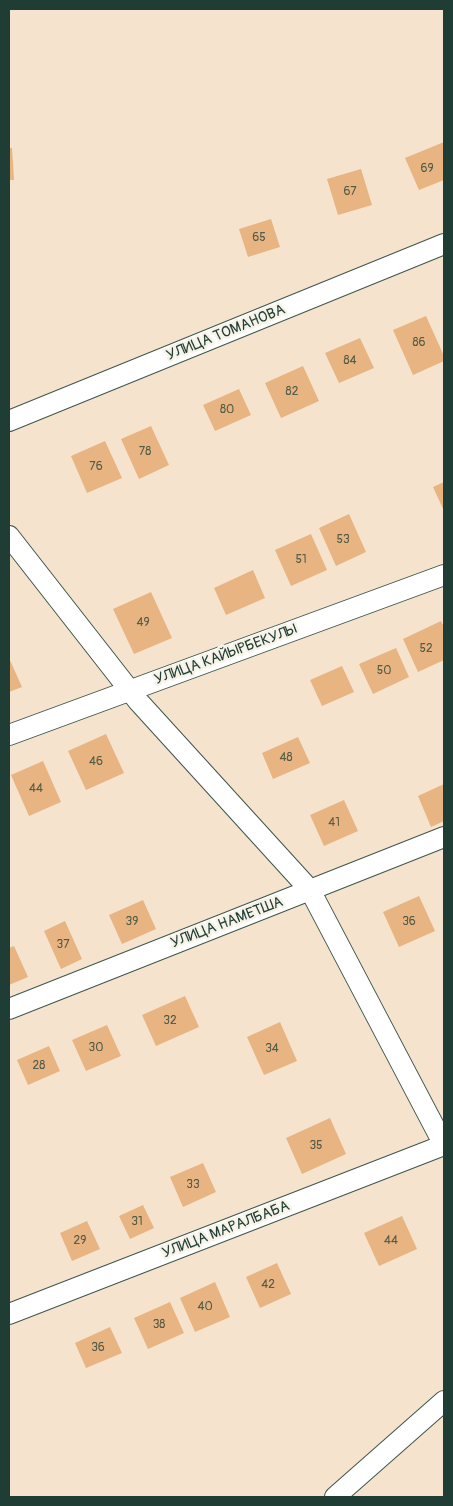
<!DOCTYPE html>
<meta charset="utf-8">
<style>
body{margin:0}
#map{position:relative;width:453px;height:1506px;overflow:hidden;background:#f5e3cd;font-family:Pangolin,sans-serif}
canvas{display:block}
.frame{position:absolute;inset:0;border:10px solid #1f3d34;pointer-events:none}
</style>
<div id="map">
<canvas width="453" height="1506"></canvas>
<div class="frame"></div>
</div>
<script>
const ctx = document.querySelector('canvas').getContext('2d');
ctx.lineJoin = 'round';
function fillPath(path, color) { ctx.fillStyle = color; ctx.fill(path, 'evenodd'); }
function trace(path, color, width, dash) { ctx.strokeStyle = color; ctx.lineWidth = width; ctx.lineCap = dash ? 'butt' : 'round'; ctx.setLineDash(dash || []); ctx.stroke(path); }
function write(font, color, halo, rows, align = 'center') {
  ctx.font = font + ' Pangolin,sans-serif'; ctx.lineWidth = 5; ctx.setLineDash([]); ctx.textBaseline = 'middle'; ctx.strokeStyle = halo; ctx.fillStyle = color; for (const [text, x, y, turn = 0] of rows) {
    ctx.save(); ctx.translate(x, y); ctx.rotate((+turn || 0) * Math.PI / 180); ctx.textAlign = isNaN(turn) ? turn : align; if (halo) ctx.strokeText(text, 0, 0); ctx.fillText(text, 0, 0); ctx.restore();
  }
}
const building = new Path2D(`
 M444,142v38l-25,10 -14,-32z
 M9,148h3l2,32h-5z
 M361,169l11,36 -34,10 -11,-36z
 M271,219l9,28 -32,10 -9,-28z
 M426,316l18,40v5l-31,14 -20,-45z
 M360,338l14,30 -35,15 -14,-30z
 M303,366l16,35 -38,17 -16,-35z
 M239,389l12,26 -36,16 -12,-26z
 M151,426l18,39 -30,14 -18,-40z
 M105,441l17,37 -35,15 -16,-37z
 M444,482v29l-11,-24z
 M349,514l17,38 -30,14 -17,-38z
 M311,534l16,36 -36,16 -16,-36z
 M253,570l12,28 -39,17 -12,-27z
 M151,592l21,46 -38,16 -21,-45z
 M441,621l3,6v33l-26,12 -15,-33z
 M396,648l13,29 -36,17 -14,-30z
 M9,658l13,29 -13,5z
 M342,666l12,26 -32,14 -12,-26z
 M106,734l18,39 -38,17 -18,-39z
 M298,737l12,26 -37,16 -11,-26z
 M43,761l18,41 -32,14 -18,-41z
 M444,784v37l-13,6 -13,-31z
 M344,800l14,31 -34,15 -14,-31z
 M419,896l16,35 -36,16 -16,-35z
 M143,900l13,29 -34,15 -13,-29z
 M65,921l17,38 -21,10 -17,-38z
 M14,946l14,31 -19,8v-37z
 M185,996l14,31 -43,19 -14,-31z
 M280,1022l17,39 -33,14 -17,-38z
 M107,1025l14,31 -35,15 -14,-31z
 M49,1046l11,25 -32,14 -11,-25z
 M330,1118l16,36 -44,20 -16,-36z
 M203,1163l13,29 -33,15 -13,-30z
 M143,1205l11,23 -24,11 -11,-23z
 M402,1216l15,33 -38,17 -15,-33z
 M87,1221l13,28 -28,12 -12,-28z
 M277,1263l14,31 -31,14 -14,-31z
 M215,1282l15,35 -35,15 -15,-34z
 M170,1302l14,31 -36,16 -14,-31z
 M110,1327l12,26 -36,15 -11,-25z`);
const minor = new Path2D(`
 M9,421l435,-177
 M9,536l129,165 172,189 134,255
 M9,735l435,-160
 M9,1009l435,-172
 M9,1314l435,-169
 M335,1497l109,-96`);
const numberNames = [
 ["69",427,169],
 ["67",350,192],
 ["65",259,238],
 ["86",419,343],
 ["84",350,361],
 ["82",292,392],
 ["80",227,410],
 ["78",145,452],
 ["76",96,467],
 ["53",343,540],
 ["51",301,560],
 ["49",143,623],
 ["52",426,649],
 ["50",384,671],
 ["48",286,758],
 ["46",96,762],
 ["44",36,789],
 ["41",334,823],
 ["39",132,922],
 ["36",409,922],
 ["37",63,945],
 ["32",170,1021],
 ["30",96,1048],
 ["34",272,1049],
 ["28",39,1066],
 ["35",316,1146],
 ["33",193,1185],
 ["31",137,1222],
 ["29",80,1241],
 ["44",391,1241],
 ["42",268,1285],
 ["40",205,1307],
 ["38",159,1325],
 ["36",98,1348]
];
const streetNames = [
 ["УЛИЦА ТОМАНОВА",226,333,-22],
 ["УЛИЦА КАЙЫРБЕКУЛЫ",226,655,-20],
 ["УЛИЦА НАМЕТША",227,923,-21],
 ["УЛИЦА МАРАЛБАБА",226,1230,-21]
];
fillPath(building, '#e8b482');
trace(minor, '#3f564b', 22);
trace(minor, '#fff', 20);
write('12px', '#515b48', null, numberNames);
write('15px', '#1f3d34', '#f7f3e8', streetNames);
</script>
